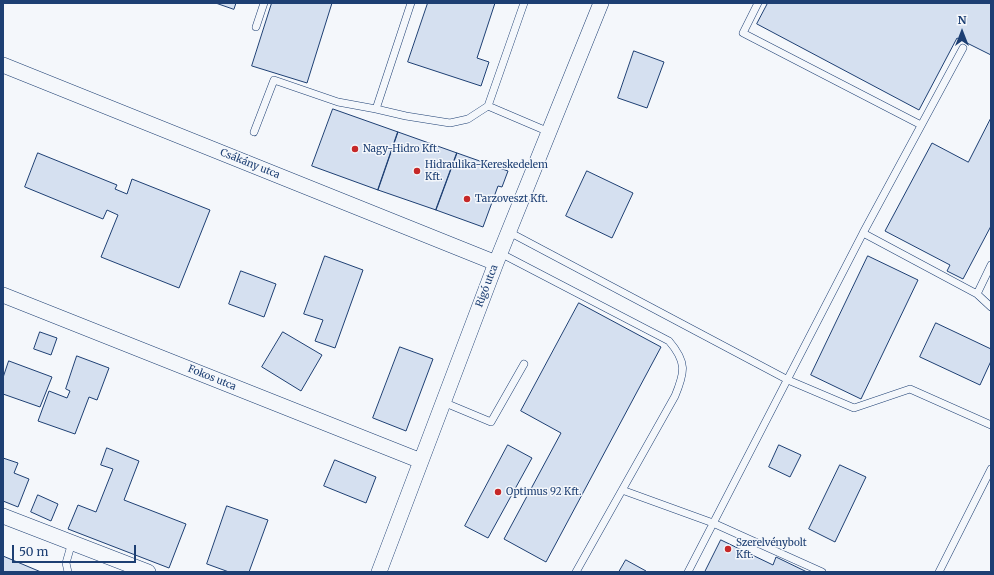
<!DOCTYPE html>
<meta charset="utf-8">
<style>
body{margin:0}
#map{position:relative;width:994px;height:575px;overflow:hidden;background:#f4f7fb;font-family:Merriweather,serif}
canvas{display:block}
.frame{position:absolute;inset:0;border:4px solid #1d3f73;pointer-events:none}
.north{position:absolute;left:942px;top:12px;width:40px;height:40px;-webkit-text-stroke:3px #f4f7fb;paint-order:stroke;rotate:0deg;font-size:11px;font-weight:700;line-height:16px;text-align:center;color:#1d3f73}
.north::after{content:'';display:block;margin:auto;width:14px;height:18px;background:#1d3f73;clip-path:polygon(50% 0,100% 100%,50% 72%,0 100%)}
.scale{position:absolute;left:12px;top:545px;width:124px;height:18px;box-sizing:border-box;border:2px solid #1d3f73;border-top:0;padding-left:5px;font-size:12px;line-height:14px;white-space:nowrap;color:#1d3f73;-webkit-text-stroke:3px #f4f7fb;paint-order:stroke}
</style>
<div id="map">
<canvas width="994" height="575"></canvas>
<div class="frame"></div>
<div class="north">N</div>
<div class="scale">50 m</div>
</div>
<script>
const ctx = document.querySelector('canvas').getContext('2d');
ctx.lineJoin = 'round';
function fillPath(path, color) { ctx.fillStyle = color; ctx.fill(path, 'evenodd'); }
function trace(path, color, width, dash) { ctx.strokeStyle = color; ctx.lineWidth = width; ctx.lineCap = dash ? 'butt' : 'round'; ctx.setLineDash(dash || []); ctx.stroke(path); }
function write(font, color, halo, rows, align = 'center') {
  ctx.font = font + ' Merriweather,serif'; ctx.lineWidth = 3; ctx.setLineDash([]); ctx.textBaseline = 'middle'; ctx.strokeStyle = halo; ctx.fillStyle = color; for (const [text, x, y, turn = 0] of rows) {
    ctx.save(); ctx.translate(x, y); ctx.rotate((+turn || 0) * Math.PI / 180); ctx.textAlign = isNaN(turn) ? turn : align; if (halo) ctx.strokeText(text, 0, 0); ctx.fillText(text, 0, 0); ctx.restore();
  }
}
const building = new Path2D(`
 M216,3h20l-2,6z
 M272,3h60l-25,80 -55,-17z
 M428,3h67l-18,55 12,4 -8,24 -73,-24z
 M768,3h223v52l-34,-17 -38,72 -162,-86z
 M634,51l30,11 -17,46 -29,-10z
 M333,109l65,23 -20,58 -66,-24z
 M991,118v108l-28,53 -16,-8 3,-6 -65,-34 47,-88 36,19z
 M398,132l59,21 -21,57 -58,-20z
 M38,153l79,32 -2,4 12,5 5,-15 78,31 -31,78 -78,-31 17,-42 -11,-5 -4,9 -78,-32z
 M457,153l51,18 -6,16 -4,-1 -15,41 -47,-17z
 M587,171l46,22 -21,45 -46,-22z
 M325,256l38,14 -28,78 -20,-7 8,-21 -19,-6z
 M868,256l50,24 -57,119 -50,-24z
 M241,271l35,13 -12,33 -35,-13z
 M579,303l82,44 -115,215 -42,-23 57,-106 -40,-22z
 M936,323l55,26v12l-11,24 -60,-28z
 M40,332l17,6 -6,17 -17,-6z
 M283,332l39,23 -21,36 -39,-24z
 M400,347l33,12 -27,72 -33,-13z
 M77,356l32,12 -12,32 -8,-3 -14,37 -37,-13 11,-30 18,7 3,-7 -4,-2z
 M9,361l43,16 -12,30 -37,-13v-16z
 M508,445l24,13 -44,80 -23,-12z
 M779,445l22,10 -11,22 -21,-10z
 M107,448l32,13 -15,39 62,24 -17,44 -101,-39 10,-24 18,7 17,-43 -12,-4z
 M3,458l15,5 -4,10 15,6 -11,28 -15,-6z
 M335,460l41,17 -10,26 -42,-17z
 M840,465l26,12 -31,65 -26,-13z
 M38,495l20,9 -7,17 -20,-9z
 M227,506l41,14 -19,52h-20l-22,-8z
 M721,540l52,25 3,-8 31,15h-102z
 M3,556l38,16h-38z
 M626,560l20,11v1h-27z`);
const service = new Path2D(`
 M411,3l-35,106 30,7 44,7 18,-4 20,-13 36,-103
 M758,3l-15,30 178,92
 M256,27l8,-24
 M488,106l61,26
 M254,132l20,-52 64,22 38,7
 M509,232l279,148 66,28 56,-19 81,36
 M863,233l100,-185
 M500,253l169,88c18,21 16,31 6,55l-99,176
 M977,294l14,13
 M443,402l48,20 33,-58
 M622,490l91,33 109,49
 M68,572l-2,-9 6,-21
 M688,572l175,-339 114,61 14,-29
 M939,572l52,-103`);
const minor = new Path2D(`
 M3,65l493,198
 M3,295l418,166
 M3,516l145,56
 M379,572l117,-309 105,-260`);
const markers = [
 [355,149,4,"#c62828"],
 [417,171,4,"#c62828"],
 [467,199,4,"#c62828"],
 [498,492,4,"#c62828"],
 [728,549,4,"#c62828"]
];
const poiNames = [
 ["Nagy-Hidro Kft.",363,149],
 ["Hidraulika-Kereskedelem",425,165],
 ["Kft.",425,177],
 ["Tarzoveszt Kft.",475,199],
 ["Optimus 92 Kft.",506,492],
 ["Szerelvénybolt",736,543],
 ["Kft.",736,555]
];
const streetNames = [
 ["Csákány utca",250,164,22],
 ["Rigó utca",487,286,-69],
 ["Fokos utca",212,378,22]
];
fillPath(building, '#d5e0f0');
trace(building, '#1d3f73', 1);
trace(service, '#1d3f73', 8);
trace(minor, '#1d3f73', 16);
trace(service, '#f4f7fb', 7);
trace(minor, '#f4f7fb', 15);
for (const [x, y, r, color] of markers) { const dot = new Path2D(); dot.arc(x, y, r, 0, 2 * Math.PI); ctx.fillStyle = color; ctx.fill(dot); trace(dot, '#f4f7fb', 1.5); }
write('10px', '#1d3f73', '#f4f7fb', poiNames, 'left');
write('10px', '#1d3f73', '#f4f7fb', streetNames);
</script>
